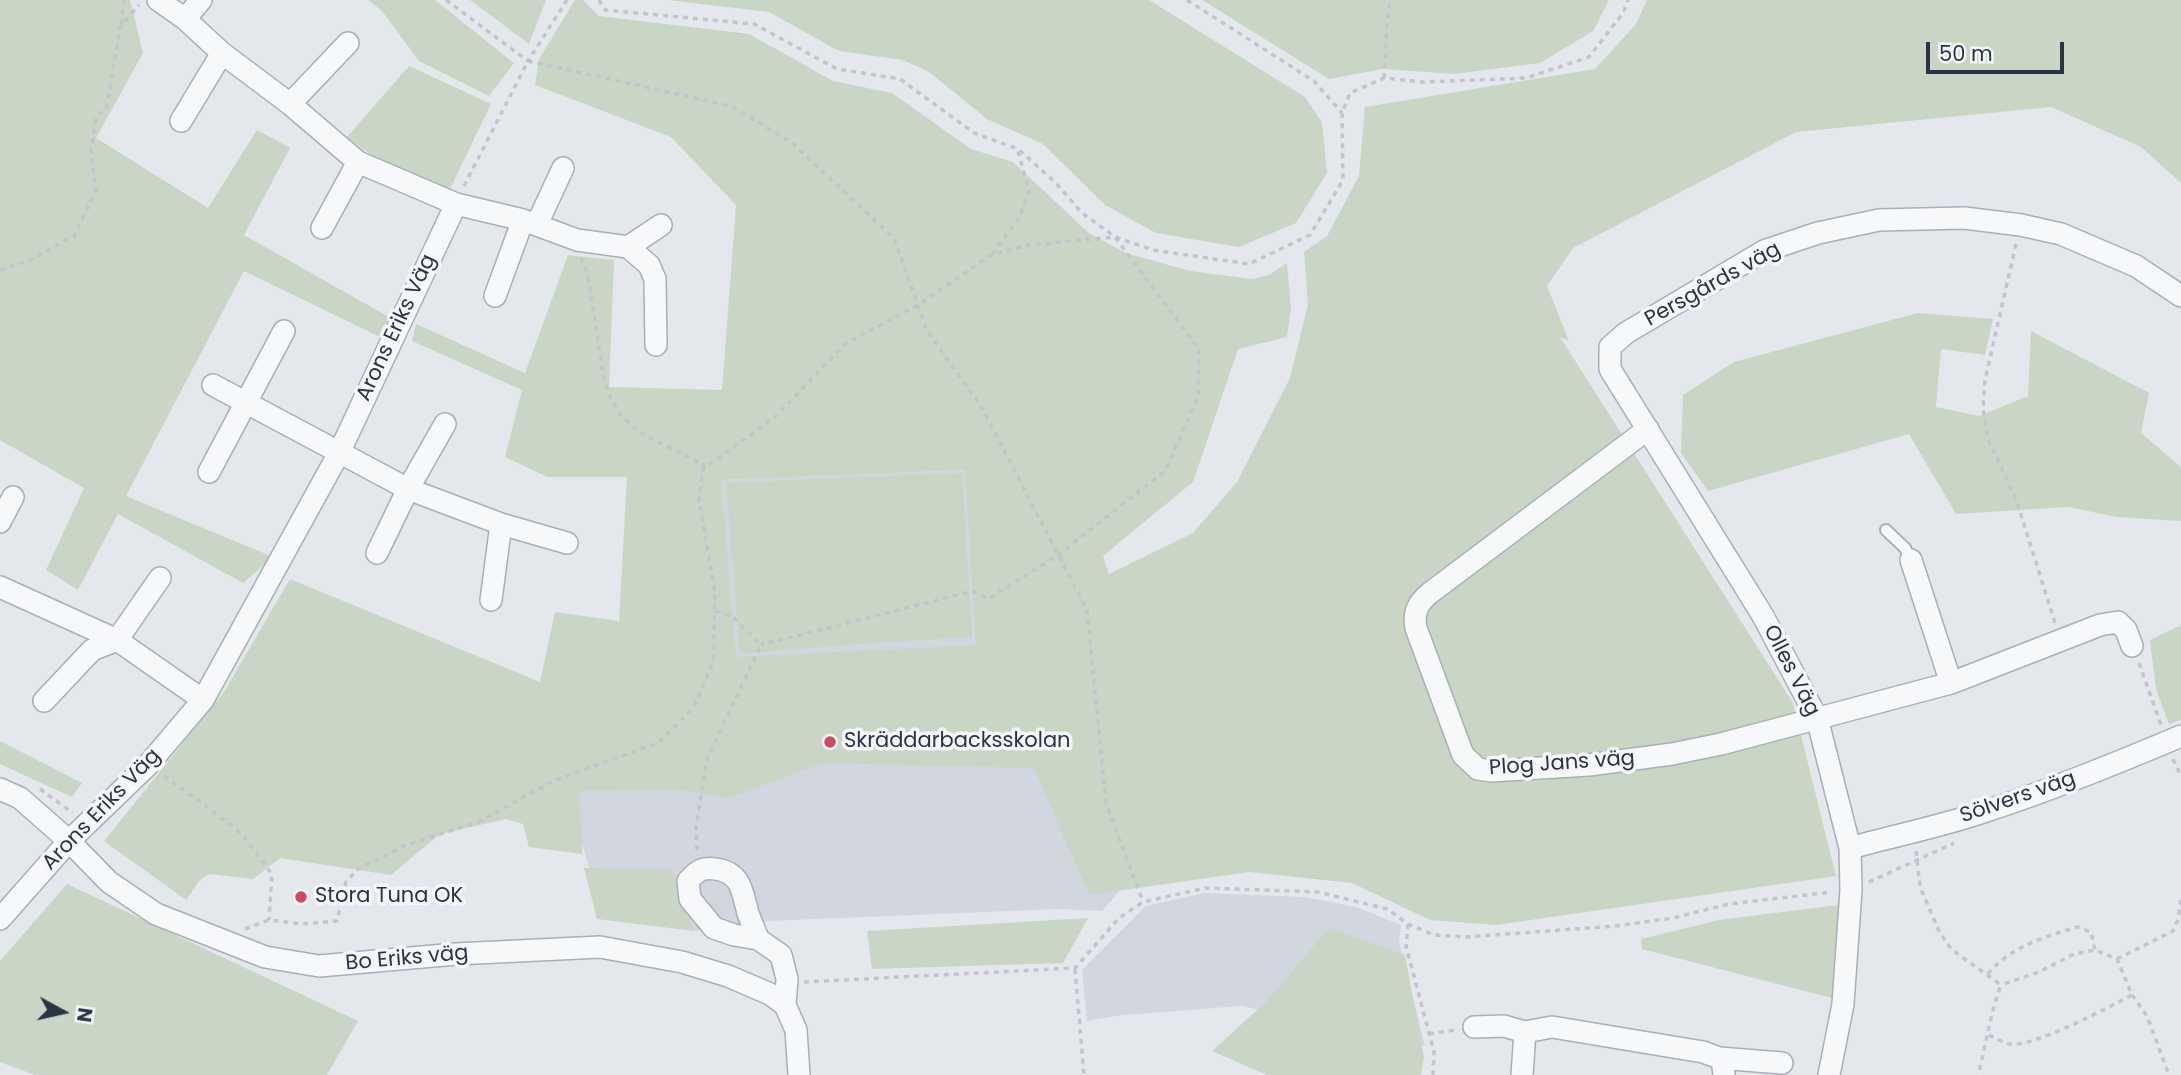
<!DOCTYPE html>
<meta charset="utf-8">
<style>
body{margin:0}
#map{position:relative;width:2181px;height:1075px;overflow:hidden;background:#e4e7ec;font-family:Poppins,sans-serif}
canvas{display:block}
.north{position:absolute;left:28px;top:977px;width:70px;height:70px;-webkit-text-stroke:5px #f4f6f9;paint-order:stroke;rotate:98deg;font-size:19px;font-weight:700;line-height:28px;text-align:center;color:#2b3445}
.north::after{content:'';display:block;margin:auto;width:24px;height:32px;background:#2b3445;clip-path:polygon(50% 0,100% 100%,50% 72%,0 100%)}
.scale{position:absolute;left:1926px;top:42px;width:138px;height:32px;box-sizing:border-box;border:4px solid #2b3445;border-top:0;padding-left:9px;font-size:21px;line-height:24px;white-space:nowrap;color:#2b3445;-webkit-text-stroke:5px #f4f6f9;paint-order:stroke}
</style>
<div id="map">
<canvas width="2181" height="1075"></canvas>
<div class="north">N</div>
<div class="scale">50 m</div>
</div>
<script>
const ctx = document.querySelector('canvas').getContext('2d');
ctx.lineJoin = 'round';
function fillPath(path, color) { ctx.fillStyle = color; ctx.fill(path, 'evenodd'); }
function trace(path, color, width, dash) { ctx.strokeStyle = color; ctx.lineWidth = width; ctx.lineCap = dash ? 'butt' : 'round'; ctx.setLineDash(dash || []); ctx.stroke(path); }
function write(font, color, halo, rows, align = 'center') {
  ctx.font = font + ' Poppins,sans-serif'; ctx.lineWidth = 7; ctx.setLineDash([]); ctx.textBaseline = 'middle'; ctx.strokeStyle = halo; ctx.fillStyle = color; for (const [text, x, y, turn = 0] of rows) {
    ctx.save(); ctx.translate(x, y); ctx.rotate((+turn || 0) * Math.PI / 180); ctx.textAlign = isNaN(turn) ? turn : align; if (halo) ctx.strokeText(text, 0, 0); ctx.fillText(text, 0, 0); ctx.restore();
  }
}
const built = new Path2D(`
 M965,470l159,416 -22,25 -44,-2 -291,12 -73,10 -101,-51 -26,-84 154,-316z
 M1204,893l101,4 51,10 45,18 -2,16 26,105 -183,-40 -120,9 -35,6 -5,-51 64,-64z`);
const green = new Path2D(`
 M0,0h130l13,53 -47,85 112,70 49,-78 33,18 -46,87 145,82 -9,20 -136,-66 -118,225 147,61 -30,26 -125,-69 -40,76 -32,-20 38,-82 -84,-48z
 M368,0h67l79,63 -25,33 -70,-35 -37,-50z
 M470,0h76l-17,44z
 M575,0h8l16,16 150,18 84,47 59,12 79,56 42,13 77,72 36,19 64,18 62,8 17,-4 18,-12 4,46 -4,28 -49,12 -45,133 -90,74 6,18 84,-41 44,-51 53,-104 18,-74 -4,-52 23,-16 32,-60 6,-69 230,-38 41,-45 11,-24h534v183l-40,-36 -90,-40 -255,25 -223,116 -26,38 22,55 -9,-4 233,366 43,173 -340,49 -66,-5 -78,-37 -103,-11 -160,23 -55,-127 -211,-5 -94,35 -49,-8 -101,1 3,63 -53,-7 -6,-23 -17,-5 -66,15 -49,41 -111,-17 -27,21 -44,-5 -10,7 -13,19 -82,-59 120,-149 66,-113 250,103 15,-70 64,9 8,-144h-80l-42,-20 17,-67 -110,-49 4,-17 109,49 43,-118 46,5 -5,127 113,3 14,-185 -65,-68 -136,-52 4,-26zM965,470l11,175 -240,12 -15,-177z
 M668,0h481l156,97 17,25 5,51 -31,50 -57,24 -83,-14 -51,-28 -62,-61 -56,-25 -58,-47 -26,-12 -64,-9 -70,-39z
 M1202,0h407l-16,31 -53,32 -86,11 -71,-5 -54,10z
 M409,66l82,38 -43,89 -71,-34 -30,-22z
 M1918,313l75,6 -8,36 -44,-6 -5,58 43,9 49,-20 3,-65 118,62 -8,40 40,34v54l-65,-4 -47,-10 -113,7 -47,-80 -201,57 -27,-38 2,-58 51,-33z
 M962,473l10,164 -115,7 -117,10 -14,-171z
 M2181,625v95l-12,4 -13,-35 -6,-49z
 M0,741l82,42 -10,14 -72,-33z
 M584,868l88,1 22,62 -97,-12z
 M67,884l291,137 -31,54h-292l-35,-13v-101z
 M1839,905l-7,93 -190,-49 -1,-10 78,-19z
 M1088,918l-25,45 -191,6 -5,-38z
 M1329,928l76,27 19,102 -3,18h-154l-55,-24 55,-50z`);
const path = new Path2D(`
 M446,0l82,61 39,-61
 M599,0l6,10 149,14 83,45 63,10 74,54 44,16 38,34 26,30 33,24 38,13 96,14 61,-29 33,-55 -1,-67 8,-20 34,-15 39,4 103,-4 63,-21 34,-44 5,-13
 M1187,0l127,81 28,32
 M121,24l3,-24
 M1384,78l4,-68 3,-10
 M464,186l64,-125 203,45 60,36 103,96 33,93 54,75 106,204 19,194 37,98
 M2016,244l-31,136 -2,29 5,30 29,63 38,121
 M992,254l27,-36 10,-27 -11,-40
 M581,258l7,17 16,105 5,15 11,19 13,13 13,9 58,29 -1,4
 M0,270l28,-9 46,-25 22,-45 -5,-39 5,-35 11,-10 13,-80 19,-22
 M715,611l18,6 28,28
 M2139,663l22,62
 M2173,759l8,17
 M164,776l34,24 44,34 30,40 -3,46
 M40,789l33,24
 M697,850l-1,-23 11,-68 54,-114
 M1916,851l4,36 19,44 12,18 50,36c-11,29 -15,60 -23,90
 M1869,882l85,-39
 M1408,924l-2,22 28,106 -1,23
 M245,929l24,-9 33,4 35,-3 9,-39 12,-13 48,-24 72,-23 77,-42 103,-37 36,-36 19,-45 2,-70 -16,-92 4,-31 72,-52 70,-73 73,-39 73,-50 37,-10 87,-8 84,112 -1,48 -33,74 -107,84 -70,44 -15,-8 -212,54
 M2117,959l56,-28 5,-11 3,-23
 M1075,969l9,106
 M1988,974c22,-27 56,-37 89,-47l14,5 4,18
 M804,982l271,-14 44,-50 24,-16 62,-14 113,4 69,17 21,15 26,11 32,2 150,-11 57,-8 56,-14 103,-12
 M2132,995l15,21 22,59
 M1429,1034l26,-4
 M1989,1035c6,3 13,7 20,9 24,4 100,-37 123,-49l-15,-36 -22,-9 -21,4 -35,18 -38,13`);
const service = new Path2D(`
 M1886,530l19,18 6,12`);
const minor = new Path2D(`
 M158,0l27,19 37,34 68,51 68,58 98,42 67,16 54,20 51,7 21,18 6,14 1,66
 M185,19l16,-19
 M290,104l58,-61
 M181,121l41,-68
 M537,224l26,-56
 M322,228l36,-66
 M628,247l33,-22
 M495,296l28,-76
 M213,385l195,104 93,35 -10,76
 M1648,429l-218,164c-12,10 -17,19 -14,35l47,127 15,14 13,2 98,-6 83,-11 49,-10 230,-61 149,-58 18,-3 8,8 6,16
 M209,472l75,-141
 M0,522l13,-25
 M501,524l66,19
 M377,553l31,-64 37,-65
 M1911,560l40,123
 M0,587l117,53 86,60
 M44,701l48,-51 25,-10 43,-62
 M0,789l20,9 49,43 40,41 47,32 109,43 54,9 137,-12 144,-7 82,15 46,14 42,18 15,11 11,25 3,45
 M1850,848c43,-12 88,-21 130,-35 69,-22 135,-49 201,-77
 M0,919l69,-78 78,-75 56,-66 136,-247 117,-249
 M758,939c-3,-9 -7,-17 -10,-26 -6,-21 -6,-40 -32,-44 -14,-2 -19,2 -28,12l2,18 24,29 20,7 24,4 23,16 6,24 -2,26
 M1474,1027l30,-1 21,6
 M1719,1058l63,5
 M1522,1075l3,-43 27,-5 151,25 19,7 2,16
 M1829,1075l14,-71 8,-114 -1,-42 -33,-130 -54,-102 -153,-247v-22l16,-14 138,-82 54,-18 61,-13 85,-2 57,7 40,9 75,32 45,30`);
const markers = [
 [830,742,7,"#d1495b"],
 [301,897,7,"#d1495b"]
];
const streetNames = [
 ["Persgårds väg",1713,285,-29],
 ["Arons Eriks Väg",397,328,-65],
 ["Olles Väg",1791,671,63],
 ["Plog Jans väg",1562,764,-4],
 ["Sölvers väg",2018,798,-19],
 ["Arons Eriks Väg",102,810,-46],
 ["Bo Eriks väg",407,959,-5]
];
const poiNames = [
 ["Skräddarbacksskolan",844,742],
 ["Stora Tuna OK",315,897]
];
fillPath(built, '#d2d6de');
fillPath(green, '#c9d6c5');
trace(service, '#a9aeb7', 14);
trace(minor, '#a9aeb7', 24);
trace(path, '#c2c5cb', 3.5, [5, 5]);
trace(service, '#f7f8fa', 10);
trace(minor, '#f7f8fa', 21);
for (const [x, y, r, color] of markers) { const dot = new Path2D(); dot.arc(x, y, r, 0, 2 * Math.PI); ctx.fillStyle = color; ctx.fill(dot); trace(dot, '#f4f6f9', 2.5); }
write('21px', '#2b3445', '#f4f6f9', streetNames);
write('21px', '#2b3445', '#f4f6f9', poiNames, 'left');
</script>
